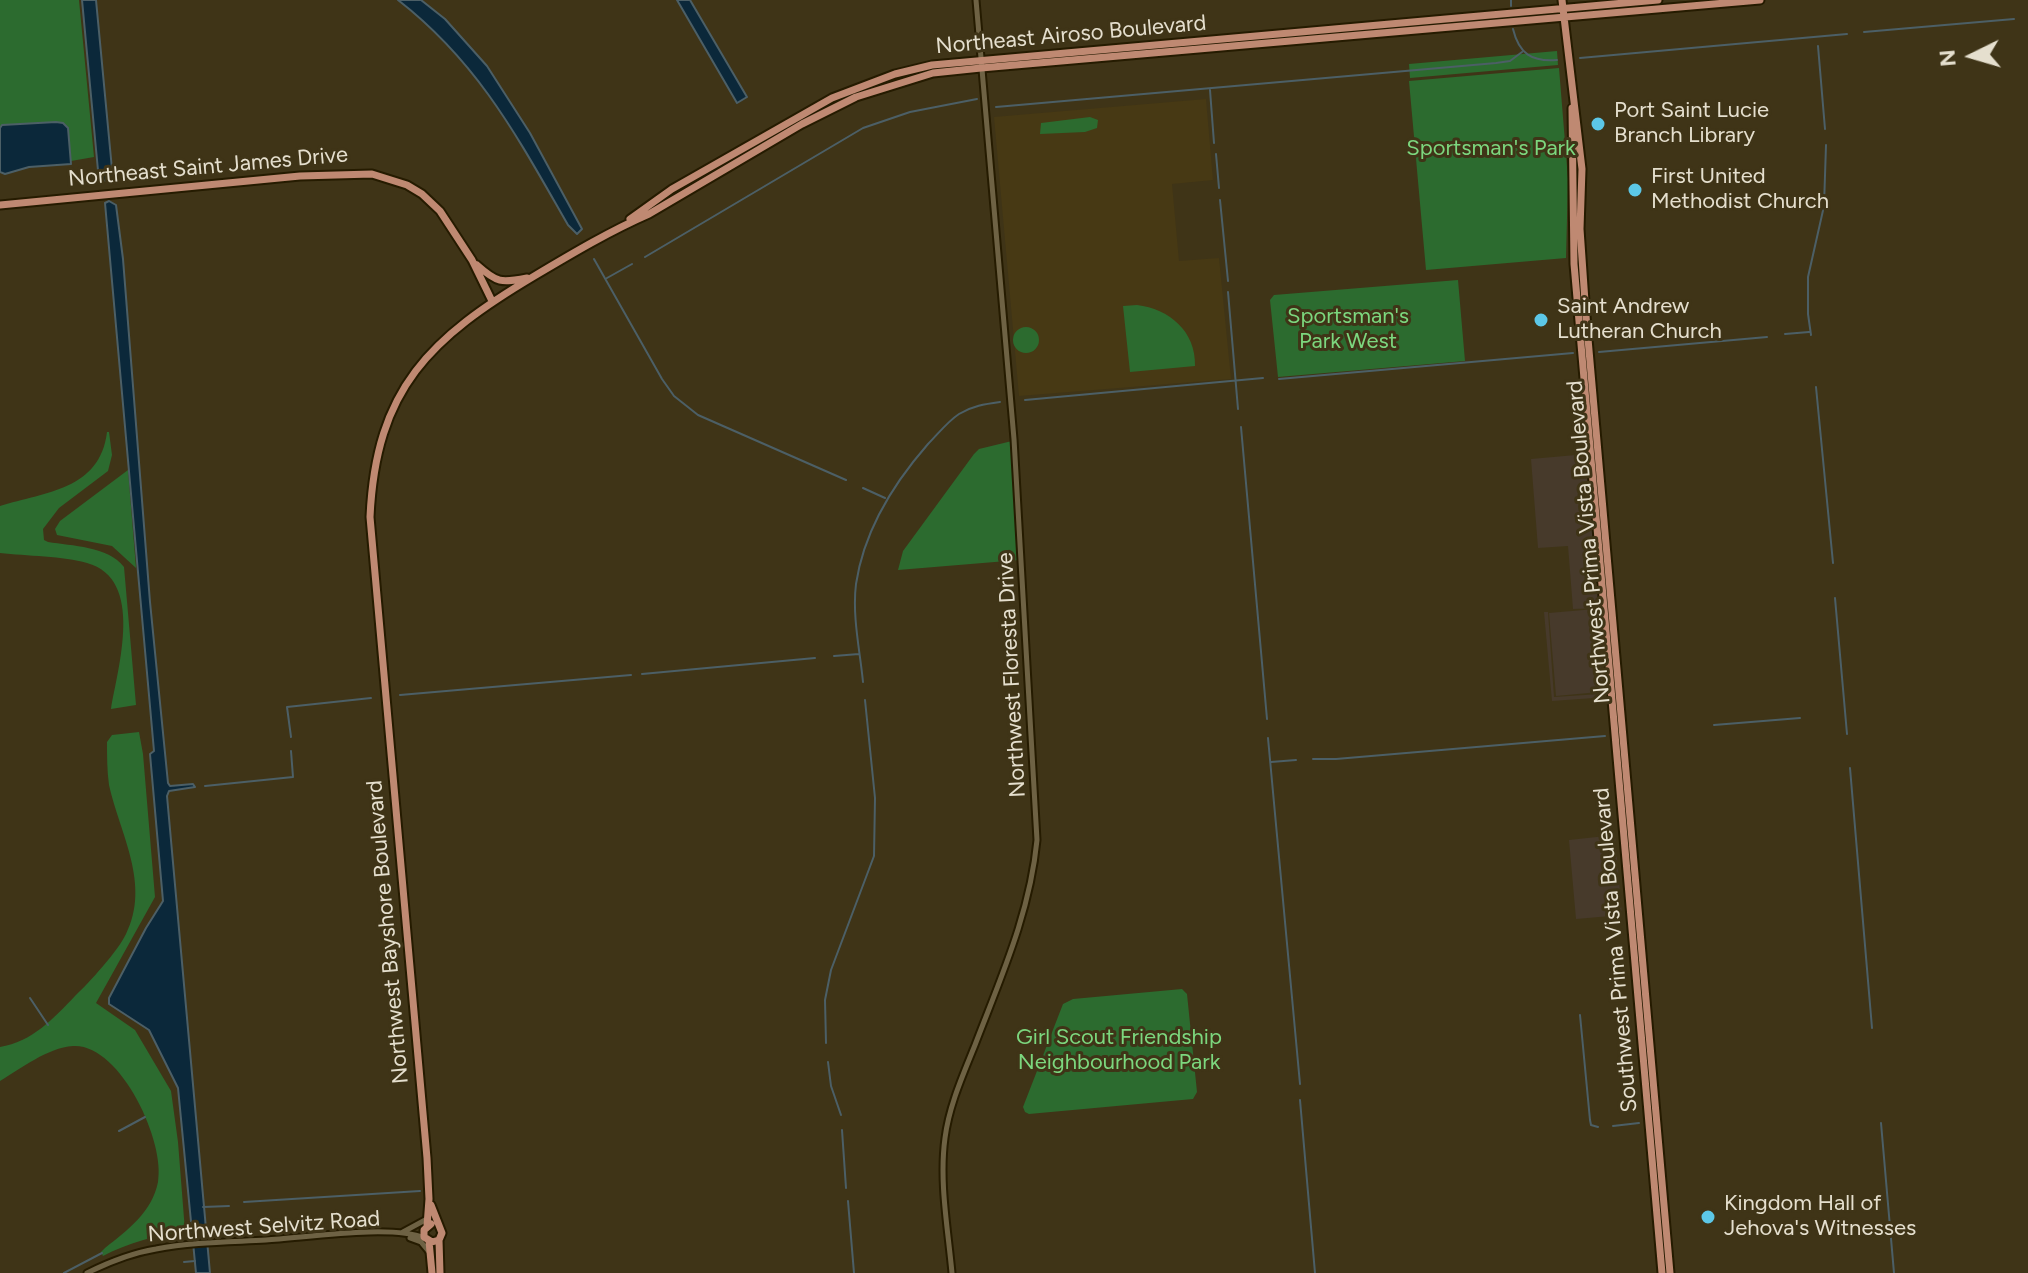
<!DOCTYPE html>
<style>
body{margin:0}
#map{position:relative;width:2028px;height:1273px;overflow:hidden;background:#3f3417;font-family:Figtree,sans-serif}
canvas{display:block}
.north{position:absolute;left:1932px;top:16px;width:80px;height:80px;-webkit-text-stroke:6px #3f3417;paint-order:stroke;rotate:265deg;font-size:22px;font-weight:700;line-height:32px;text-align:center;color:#e5dfce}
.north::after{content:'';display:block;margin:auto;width:28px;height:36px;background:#e5dfce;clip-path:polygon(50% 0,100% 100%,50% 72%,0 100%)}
</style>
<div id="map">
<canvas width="2028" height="1273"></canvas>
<div class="north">N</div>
</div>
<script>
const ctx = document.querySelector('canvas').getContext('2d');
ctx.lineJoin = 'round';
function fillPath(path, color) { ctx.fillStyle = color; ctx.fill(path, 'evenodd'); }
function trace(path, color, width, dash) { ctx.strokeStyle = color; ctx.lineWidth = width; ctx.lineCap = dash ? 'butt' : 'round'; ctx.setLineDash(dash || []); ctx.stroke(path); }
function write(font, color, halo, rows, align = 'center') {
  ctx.font = font + ' Figtree,sans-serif'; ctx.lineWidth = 6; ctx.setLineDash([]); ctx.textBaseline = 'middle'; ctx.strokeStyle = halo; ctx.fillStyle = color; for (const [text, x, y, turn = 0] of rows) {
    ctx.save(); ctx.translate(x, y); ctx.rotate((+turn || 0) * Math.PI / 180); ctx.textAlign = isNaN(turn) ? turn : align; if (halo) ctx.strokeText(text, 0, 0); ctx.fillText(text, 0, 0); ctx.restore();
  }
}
const commercial = new Path2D(`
 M1587,454l21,243 -56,4 -8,-89h4l6,85 46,-3 5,-8 -8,-78 -24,1 -5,-63 -30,2 -7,-89z
 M1595,609l8,78 -4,5 -43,4 -7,-83z
 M1615,835l7,80 -46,4 -7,-79z`);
const built = new Path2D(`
 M1206,99l7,81 -41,4 7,77 40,-3 12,121 -212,17 -25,-279z`);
const green = new Path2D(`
 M0,0h79l15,157 -23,4 -3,-33 -5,-5 -60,2 -3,3z
 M1557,51l1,14 -148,13 -1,-14z
 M1559,68l9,111 -2,79 -140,12 -17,-189z
 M1090,117l8,3 -1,8 -12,4 -45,2 1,-11z
 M1458,280l7,81 -187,16 -8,-77 4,-5z
 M1137,305c32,4 59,26 58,61l-65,6 -7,-66z
 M1013 340a13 13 0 1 1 26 0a13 13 0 1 1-26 0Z
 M107,432h2l3,23 -4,16 -49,37 -16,21 1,11 4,2c24,4 60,4 76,25l12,138 -25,4c7,-42 34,-130 -24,-146 -23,-7 -61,-7 -87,-10v-47c45,-14 100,-16 107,-74z
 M1012,441l7,119 -121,10 5,-19 71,-97 5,-5z
 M128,470l8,98 -24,-22 -55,-11 -2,-6 5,-8z
 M139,732l4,22 12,143 -59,106 39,27 36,61 7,51 7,89c-29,4 -57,12 -82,25l-2,-4 4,-4c23,-18 47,-36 53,-66 8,-40 -38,-139 -85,-136 -26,2 -51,22 -73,35v-34c32,-5 54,-29 75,-51 14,-13 43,-45 51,-62 25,-50 -6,-100 -17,-149 -2,-14 -2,-29 -2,-43l5,-7z
 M1182,989l5,5 10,98 -4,7 -164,15 -4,-2 -2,-5 40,-103 10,-5z`);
const water = new Path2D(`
 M82,0h14l17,180 -14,1z
 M398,0h23l24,19 42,47 43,67 52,96 -5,5 -9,-9c-50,-87 -89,-162 -170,-225z
 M677,0h13l57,97 -10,6z
 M56,122l7,1 5,5 3,36 -42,3 -24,7 -5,-2v-44l2,-3z
 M109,201l7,4 7,54 27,343 18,181 2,3 23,-2 2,3 -26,4 -2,5 43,477h-14l-18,-185 -29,-58 -40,-26v-6l37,-70 17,-27 -13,-147 4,-3 -49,-548z`);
const stream = new Path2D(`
 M1511,0v6
 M1513,29c6,25 19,33 44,31
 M1864,32l150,-13
 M1818,46l7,83
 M1580,58l267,-24
 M1210,90l4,53
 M996,107l500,-44 14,-2 12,-9
 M1216,154l3,34
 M1220,200l8,81
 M645,257l218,-129 47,-16 67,-13
 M594,259l68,120 12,17 24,19 148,65
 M607,278l25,-14
 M1228,292l10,117
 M1785,334l24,-2
 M1811,335l-3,-21v-37l16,-71 2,-61
 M1599,352l168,-15
 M1279,379l294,-26
 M1816,387l17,176
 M1025,400l238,-22
 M1241,427l26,292
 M863,488l22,10
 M1835,598l12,136
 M834,656l25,-2
 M642,674l173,-16
 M863,682c-3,-31 -11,-66 -7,-98 8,-54 37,-100 72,-140 10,-10 19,-22 31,-30 13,-8 26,-10 41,-12
 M400,695l231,-20
 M1714,725l86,-7
 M291,737l-4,-30 84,-9
 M1268,738l32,346
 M1313,759h23l269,-23
 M1271,762l25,-2
 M1850,768l22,260
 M205,786l88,-9 -2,-26
 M30,998l18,27
 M1580,1015l10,105 1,5 7,2
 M826,1043l-1,-43 6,-30 43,-114 1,-58 -10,-98
 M828,1062l3,24 10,29
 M1300,1100l15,173
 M1881,1123l13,150
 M1613,1126l26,-3
 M842,1130l4,58
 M119,1131l26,-14
 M848,1201l6,72
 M244,1202l176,-11
 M203,1207l26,-1
 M184,1262l11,-1
 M64,1273l38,-20`);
const minor = new Path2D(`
 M403,1232l24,-13
 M410,1238l11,4 9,11
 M87,1273c22,-11 45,-20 69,-24 36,-7 73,-7 110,-9 38,-2 125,-16 158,-2
 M952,1273c-4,-44 -13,-91 -7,-135 4,-32 18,-63 30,-93 26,-68 55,-132 62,-205l-23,-401 -38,-439`);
const major = new Path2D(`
 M1562,0l20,169 -2,60 6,87 84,957
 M1572,108l2,156 88,1009
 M0,205l300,-29 72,-2 35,11 15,9 18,17 32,49 20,41
 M630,219l42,-30 160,-91 63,-24 37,-9 726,-65
 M477,265c20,18 24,18 50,13
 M431,1205l11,28 -3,7 1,33
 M431,1224l-7,6v7l8,5 7,-2
 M427,1226l2,-27 -2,-41 -57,-641c6,-129 60,-179 166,-242 37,-22 74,-44 113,-61l153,-90 54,-27 77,-24 48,-5 779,-68
 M429,1241l3,32`);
const markers = [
 [1598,124,8,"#5cc7e7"],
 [1635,190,8,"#5cc7e7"],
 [1541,320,8,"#5cc7e7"],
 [1708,1217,8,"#5cc7e7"]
];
const streetNames = [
 ["Northeast Airoso Boulevard",1071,35,-5],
 ["Northeast Saint James Drive",208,167,-5],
 ["Northwest Prima Vista Boulevard",1589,542,-95],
 ["Northwest Floresta Drive",1012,675,-93],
 ["Northwest Bayshore Boulevard",388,932,-95],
 ["Southwest Prima Vista Boulevard",1616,950,-95],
 ["Northwest Selvitz Road",264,1227,-4]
];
const poiNames = [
 ["Port Saint Lucie",1614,111],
 ["Branch Library",1614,136],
 ["First United",1651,177],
 ["Methodist Church",1651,202],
 ["Saint Andrew",1557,307],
 ["Lutheran Church",1557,332],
 ["Kingdom Hall of",1724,1204],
 ["Jehova's Witnesses",1724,1229]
];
const parkNames = [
 ["Sportsman's Park",1491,149],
 ["Sportsman's",1348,317],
 ["Park West",1348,342],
 ["Girl Scout Friendship",1119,1038],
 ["Neighbourhood Park",1119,1063]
];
fillPath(commercial, '#473a2b');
fillPath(built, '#473914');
fillPath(green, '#2c6b2f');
fillPath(water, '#0b283a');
trace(water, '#4c5f66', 2);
trace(stream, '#4c5f66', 2);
trace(minor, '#251b00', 9);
trace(major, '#251b00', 11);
trace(minor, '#6e6244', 5);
trace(major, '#bf8972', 7);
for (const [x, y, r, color] of markers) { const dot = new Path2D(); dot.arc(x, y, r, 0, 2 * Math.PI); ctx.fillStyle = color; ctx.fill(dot); trace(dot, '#3f3417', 3); }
write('22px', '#e5dfce', '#3f3417', streetNames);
write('22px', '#e5dfce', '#3f3417', poiNames, 'left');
write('22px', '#7cd77e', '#3f3417', parkNames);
</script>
